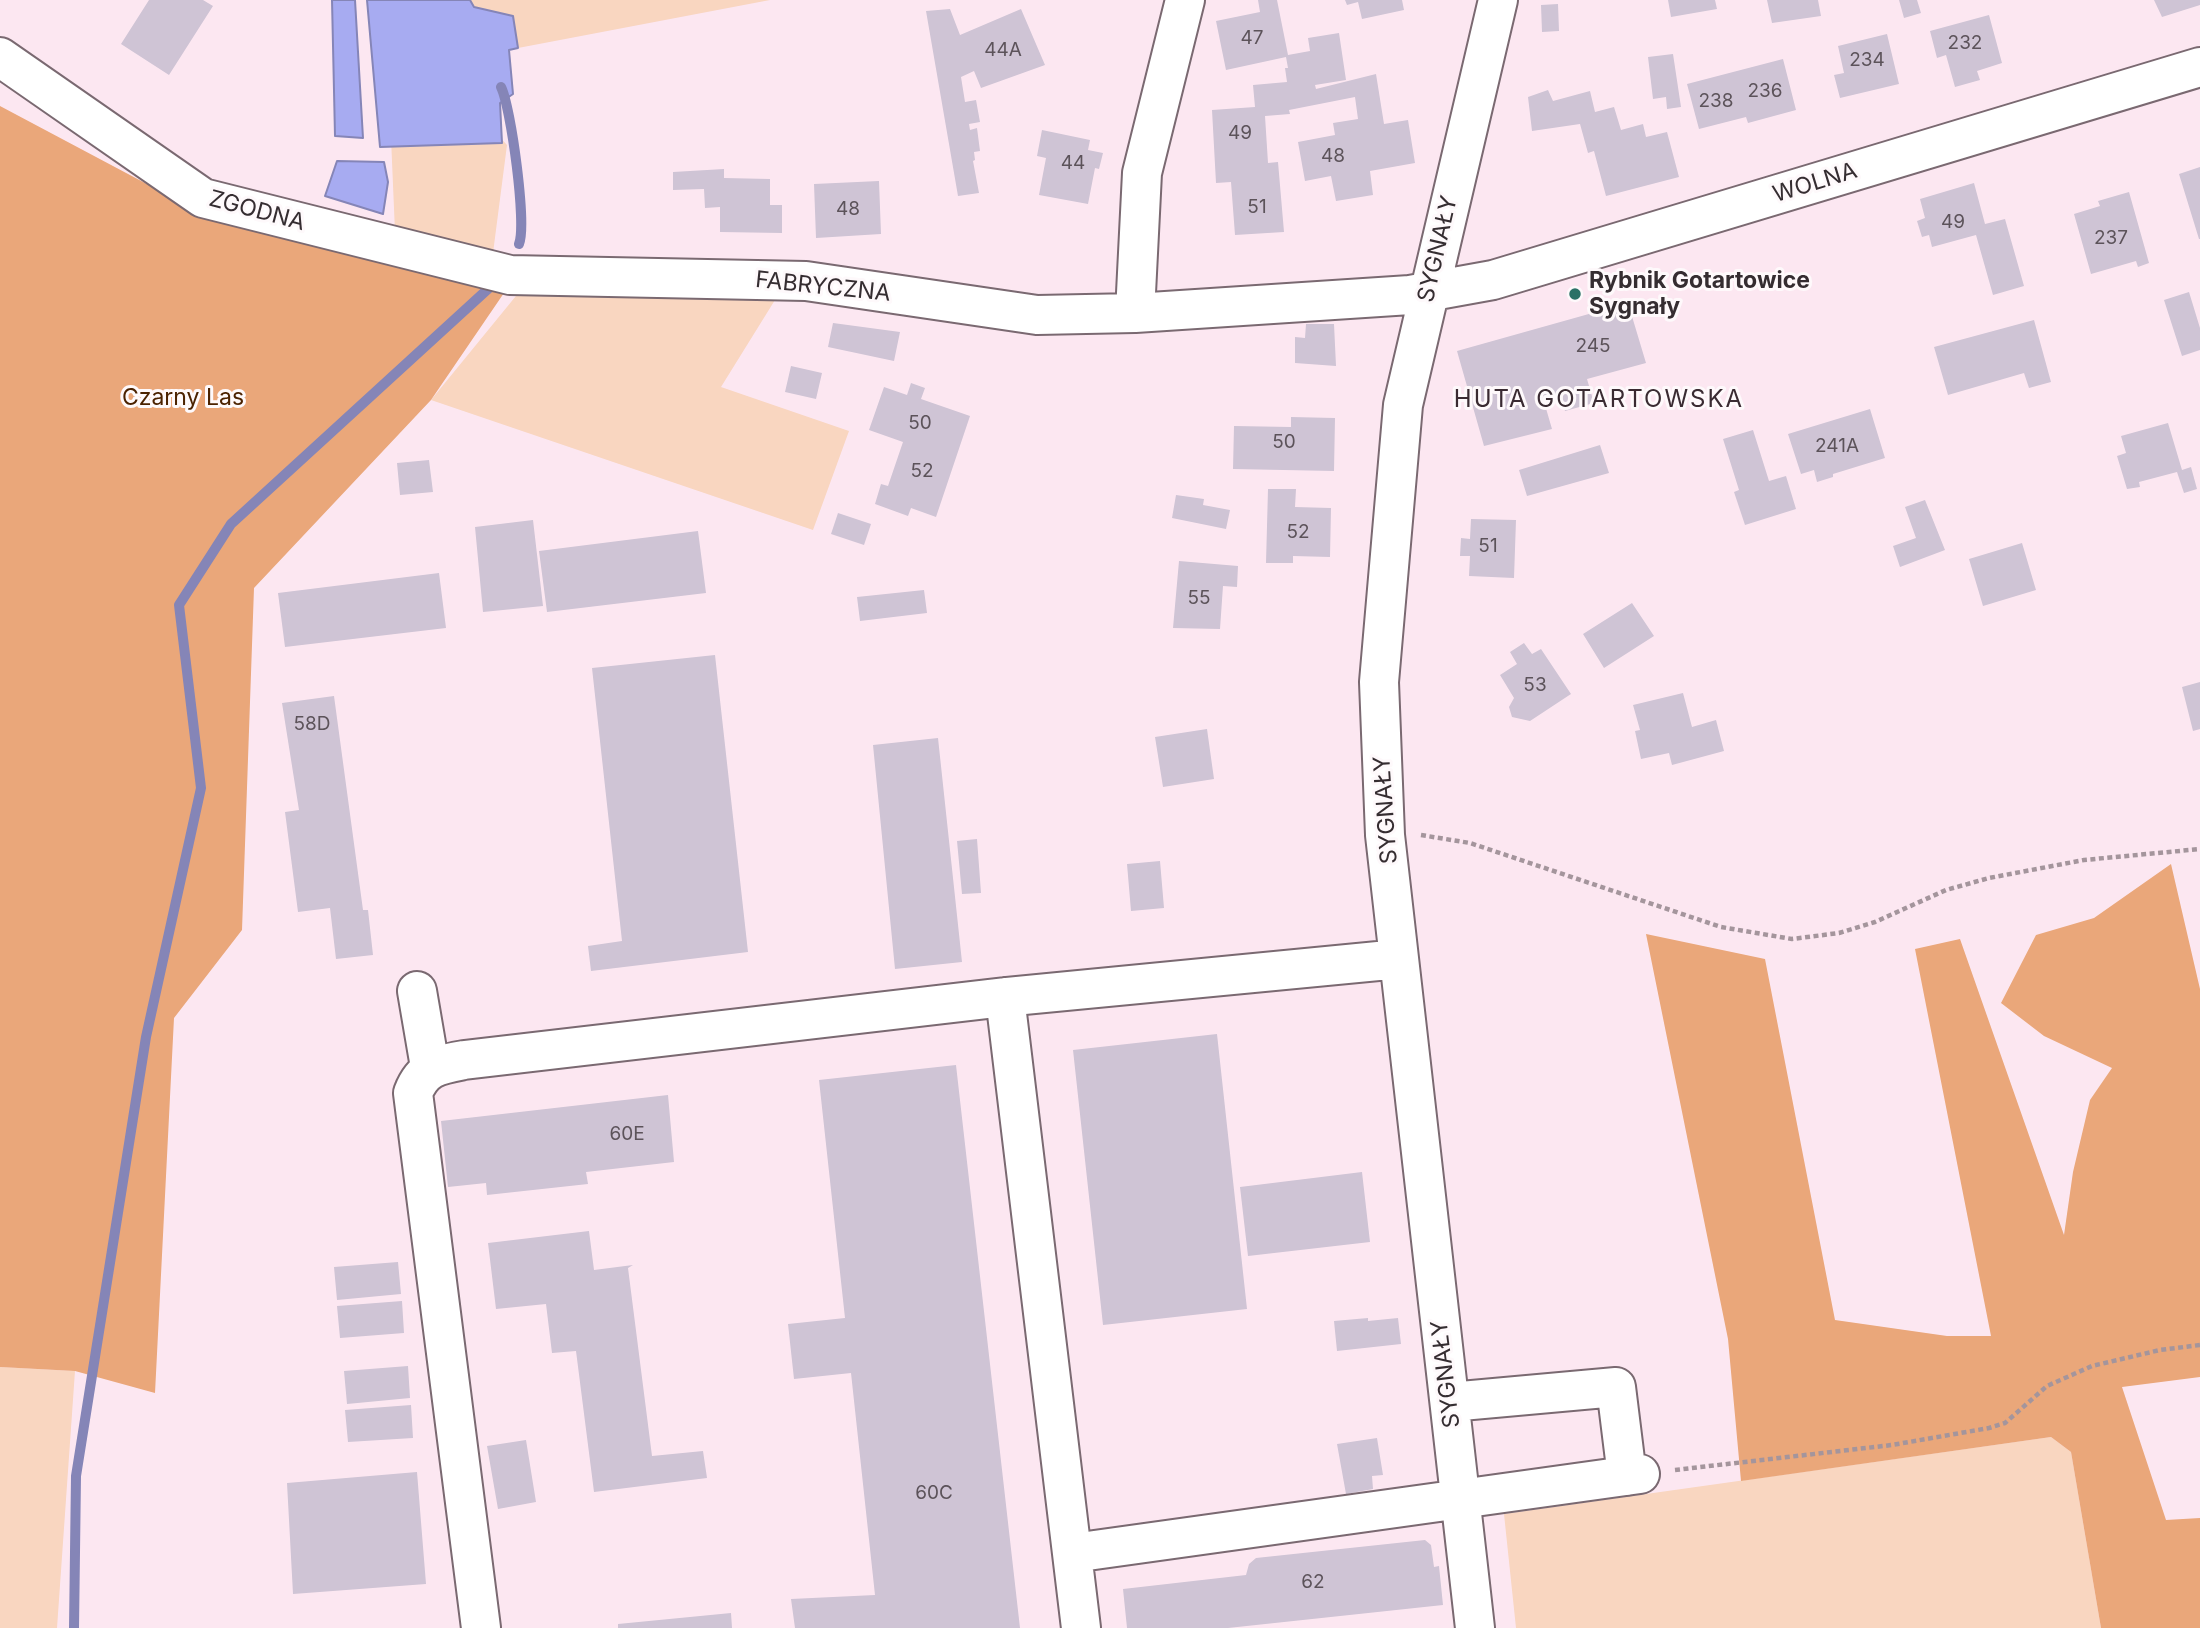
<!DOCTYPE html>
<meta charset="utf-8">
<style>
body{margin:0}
canvas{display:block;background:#fce7f1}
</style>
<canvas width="2200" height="1628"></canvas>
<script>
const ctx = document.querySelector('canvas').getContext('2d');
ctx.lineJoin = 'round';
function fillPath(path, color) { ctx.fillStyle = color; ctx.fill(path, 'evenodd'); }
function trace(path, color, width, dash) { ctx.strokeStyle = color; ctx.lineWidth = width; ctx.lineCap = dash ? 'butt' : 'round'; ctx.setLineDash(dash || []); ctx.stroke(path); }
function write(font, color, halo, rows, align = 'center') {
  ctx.font = font + ' Inter,sans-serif'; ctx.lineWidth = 6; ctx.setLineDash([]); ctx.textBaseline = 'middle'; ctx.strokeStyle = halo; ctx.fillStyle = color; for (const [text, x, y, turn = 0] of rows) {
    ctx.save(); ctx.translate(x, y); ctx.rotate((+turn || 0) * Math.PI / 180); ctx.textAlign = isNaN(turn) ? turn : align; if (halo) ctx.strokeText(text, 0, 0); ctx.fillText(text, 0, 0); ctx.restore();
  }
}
const green = new Path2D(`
 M470,0h300l-252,48 -5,-32 -39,-9z
 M493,130l14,15 -14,108 -98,-21 -4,-94z
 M520,291l255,9 -54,87 128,44 -36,99 -382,-130z
 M0,1367l75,4 -18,257h-57z
 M2051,1437l20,15 30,176h-585l-12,-114z`);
const forest = new Path2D(`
 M0,106l209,111 297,73 -75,110 -177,188 -12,342 -68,88 -19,375 -80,-22 -75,-4z
 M2171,864l29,125v388l-78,10 44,133 34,-2v110h-99l-30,-176 -20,-15 -310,44 -13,-142 -82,-405 119,25 70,361 112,16h44l-76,-387 45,-10 104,296 9,-63 17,-72 22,-32 -68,-32 -43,-33 35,-68 58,-17z`);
const water = new Path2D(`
 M332,0h23l8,138 -28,-2z
 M367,0h103l4,7 39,9 5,32 -9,2 4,44 -13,9 2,40 -122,4z
 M337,161l47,1 4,20 -5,32 -58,-18z`);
const stream = new Path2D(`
 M501,87c10,20 26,138 18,157
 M74,1628l2,-152 70,-439 55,-249 -22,-183 52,-81 258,-236`);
const building = new Path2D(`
 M149,0h54l10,6 -44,69 -48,-31z
 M1258,0h19l11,55 22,-4 -2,-13 31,-5 7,47 -31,5 1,4 60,-15 8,50 24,-4 7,43 -45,8 3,24 -37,6 -5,-25 -26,5 -7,-39 37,-7 -2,-12 25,-4 -3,-22 -66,13 1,4 -25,2 3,47 10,-1 6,70 -49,3 -4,-53 -15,1 -4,-73 43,-3 -2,-22 34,-3 -2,-14h3l-2,-11 -60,13 -10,-49 44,-9z
 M1345,0h57l2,10 -42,9 -4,-17 -11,3z
 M1668,0h47l2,9 -46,8z
 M1767,0h51l3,16 -49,7z
 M1899,0h18l4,13 -17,5z
 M2154,0h46v5l-38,12z
 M1558,4l1,27 -17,1 -1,-27z
 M950,9l10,26 61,-26 24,56 -64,23 -7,-17 -13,6 4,25 11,-2 4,22 -11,2 1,6 7,-2 3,23 -6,1 1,8 -2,1 6,32 -21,3 -32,-185z
 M1989,15l13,48 -25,8 3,9 -25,7 -9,-32 -9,3 -7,-27z
 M1887,34l12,50 -59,14 -6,-23 10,-2 -6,-27z
 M1673,54l8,53 -14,2 -1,-12 -13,2 -5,-42z
 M1783,59l13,51 -48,13 -2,-6 -47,12 -12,-45z
 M1548,90l5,11 37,-10 5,21 19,-5 7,23 22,-6 3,13 21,-5 12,45 -73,19 -12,-45 -6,2 -8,-29 -48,7 -4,-34z
 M1042,130l48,10 -2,10 15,3 -4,16 -4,-1 -7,36 -49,-9 7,-37 -9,-2z
 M2200,167v72h-1l-20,-65z
 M724,169v9l46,1v26h12v28l-62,-1v-25l-15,1 -1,-19 -31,1v-18z
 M879,181l2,53 -65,4 -2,-54z
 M1974,183l11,41 20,-5 19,67 -31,9 -17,-60 -44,12 -3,-12 -7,2 -5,-16 8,-3 -5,-19z
 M2129,192l20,71 -11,4 -2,-6 -45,13 -17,-60 26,-8 -2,-5z
 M2189,292l11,36v22l-18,6 -18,-56z
 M1628,303l18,60 -59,16 7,24 -29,8 -3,-11 -17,5 7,24 -68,17 -27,-95z
 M2034,320l17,62 -22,6 -5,-15 -76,22 -14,-48z
 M833,323l67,9 -6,29 -66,-14z
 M1306,324h28l2,42 -41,-3v-26l10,1z
 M791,366l31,7 -6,26 -31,-7z
 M911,383l14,5 -4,11 49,17 -34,101 -25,-9 -3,8 -33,-12 6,-20 7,2 15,-44 -34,-12 15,-43 23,8z
 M1870,409l15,49 -52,16v3l-16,5 -3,-12 -13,4 -13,-40z
 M1291,417l44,1 -1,53 -101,-2 1,-43 57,1z
 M2168,423l14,47 9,-3 6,22 -13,4 -7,-21 -38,10 1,5 -13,2 -10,-33 9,-3 -5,-17z
 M1753,430l16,51 17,-5 10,33 -51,16 -11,-33 5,-2 -16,-51z
 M1600,445l9,28 -82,23 -8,-26z
 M429,460l4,32 -33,3 -3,-32z
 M1268,489h28l-1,18 36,1 -1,49 -37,-1v7h-27z
 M1176,495l28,4 -1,6 27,5 -4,19 -54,-11z
 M1925,500l20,50 -45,17 -7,-21 23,-8 -11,-31z
 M838,513l33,11 -7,21 -33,-11z
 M1471,519l45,1 -2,58 -45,-2 1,-20h-10l1,-18 9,1z
 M533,520l10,86 -60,6 -8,-85z
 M698,531l8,62 -159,19 -8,-61z
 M2022,543l14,47 -53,16 -14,-47z
 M1179,561l59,5 -1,21 -14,-1 -3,43 -47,-1z
 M439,573l7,55 -161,19 -7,-54z
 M924,590l3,23 -67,8 -3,-24z
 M1632,603l22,33 -50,32 -21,-34z
 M1524,643l8,11 9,-5 30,45 -41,27 -18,-4 -3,-10 5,-9 -14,-23 17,-11 -7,-12z
 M715,655l33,297 -157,19 -3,-25 34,-5 -30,-273z
 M2200,682v47l-7,2 -11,-44z
 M1683,693l9,34 24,-7 8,31 -52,14 -3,-12 -28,6 -6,-28 5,-1 -7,-25z
 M334,696l29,214h5l5,45 -37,4 -6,-51 -32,4 -13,-100 14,-2 -17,-107z
 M1207,729l7,50 -51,8 -8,-50z
 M938,738l24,224 -67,7 -22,-224z
 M977,839l4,54 -19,1 -5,-53z
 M1160,861l4,47 -33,3 -4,-47z
 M1217,1034l30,275 -144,16 -30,-275z
 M956,1065l64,563h-225l-4,-29 84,-4 -24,-222 -57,6 -6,-55 57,-6 -26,-238z
 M668,1095l6,67 -88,10 2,12 -101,11 -1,-12 -38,4 -7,-66z
 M1362,1172l8,70 -122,14 -8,-69z
 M589,1231l5,39 39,-5 -5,3 24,188 51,-5 4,27 -113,14 -18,-141 -24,2 -6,-49 -50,5 -8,-66z
 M398,1262l3,32 -64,6 -3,-33z
 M402,1301l2,32 -64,5 -3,-32z
 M1368,1318v3l30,-3 3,26 -64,7 -3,-30z
 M408,1366l2,32 -63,6 -3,-33z
 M411,1405l2,33 -65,4 -3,-32z
 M1377,1438l6,37 -11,1 1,13 -27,5 -9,-50z
 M526,1440l10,62 -38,7 -11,-63z
 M417,1472l9,112 -133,10 -6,-111z
 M1425,1540l6,5 3,22 5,-1 4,39 -215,23h-101l-4,-39 123,-14 3,-11 7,-6z
 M731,1613l1,15h-114v-4z`);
const path = new Path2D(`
 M1421,835l49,8 251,84 71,12 47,-6 36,-11 71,-32 43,-12 95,-18 116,-11
 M1675,1470l217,-25 97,-17 16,-5 42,-37 45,-20 68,-16 40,-5`);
const minor = new Path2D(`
 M0,57l203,141 307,77 296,6 231,34 98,-2 275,-18 83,-15 707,-213
 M1135,313l7,-140 43,-173
 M417,991l13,76
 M1005,997l76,631
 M1450,1402l166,-15 11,89
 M1073,1553l567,-79
 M481,1628l-68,-535c10,-26 25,-28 51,-33l541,-63 394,-38
 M1475,1628l-90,-793 -6,-153 24,-277 95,-405`);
const markers = [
 [1575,294,7,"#2b7166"]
];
const numberNames = [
 ["47",1252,38],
 ["232",1965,43],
 ["44A",1003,50],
 ["234",1867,60],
 ["236",1765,91],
 ["238",1716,101],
 ["49",1240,133],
 ["48",1333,156],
 ["44",1073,163],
 ["51",1257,207],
 ["48",848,209],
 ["49",1953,222],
 ["237",2111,238],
 ["245",1593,346],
 ["50",920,423],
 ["50",1284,442],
 ["241A",1837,446],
 ["52",922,471],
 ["52",1298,532],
 ["51",1488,546],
 ["55",1199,598],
 ["53",1535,685],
 ["58D",312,724],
 ["60E",627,1134],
 ["60C",934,1493],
 ["62",1313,1582]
];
const streetNames = [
 ["WOLNA",1815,183,-17],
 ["ZGODNA",257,211,15],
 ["SYGNAŁY",1438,249,-77],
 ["FABRYCZNA",823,287,6],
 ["SYGNAŁY",1386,810,-94],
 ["SYGNAŁY",1446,1374,-97]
];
const poiNames = [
 ["Rybnik Gotartowice",1589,281],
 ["Sygnały",1589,307]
];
const parkNames = [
 ["Czarny Las",183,398]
];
const neighbourhoodNames = [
 ["HUTA GOTARTOWSKA",1599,400]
];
fillPath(green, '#f9d6c0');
fillPath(forest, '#eaa77a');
fillPath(water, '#a7abf1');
trace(water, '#8585b7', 2);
trace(stream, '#8585b7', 10);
fillPath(building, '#cfc4d5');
trace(minor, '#7a6971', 42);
trace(path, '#a4959c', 4.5, [5, 3.5]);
trace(minor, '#fff', 38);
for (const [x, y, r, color] of markers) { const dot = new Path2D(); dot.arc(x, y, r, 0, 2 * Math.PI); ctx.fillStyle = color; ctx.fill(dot); trace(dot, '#fef9fb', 2.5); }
write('19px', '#5c535a', null, numberNames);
write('23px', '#352d31', '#fef9fb', streetNames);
write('bold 23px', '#352d31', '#fef9fb', poiNames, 'left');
write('23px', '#4b2200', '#fef9fb', parkNames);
ctx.letterSpacing = '2px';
write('24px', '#3a2b32', '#fef9fb', neighbourhoodNames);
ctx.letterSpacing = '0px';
</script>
